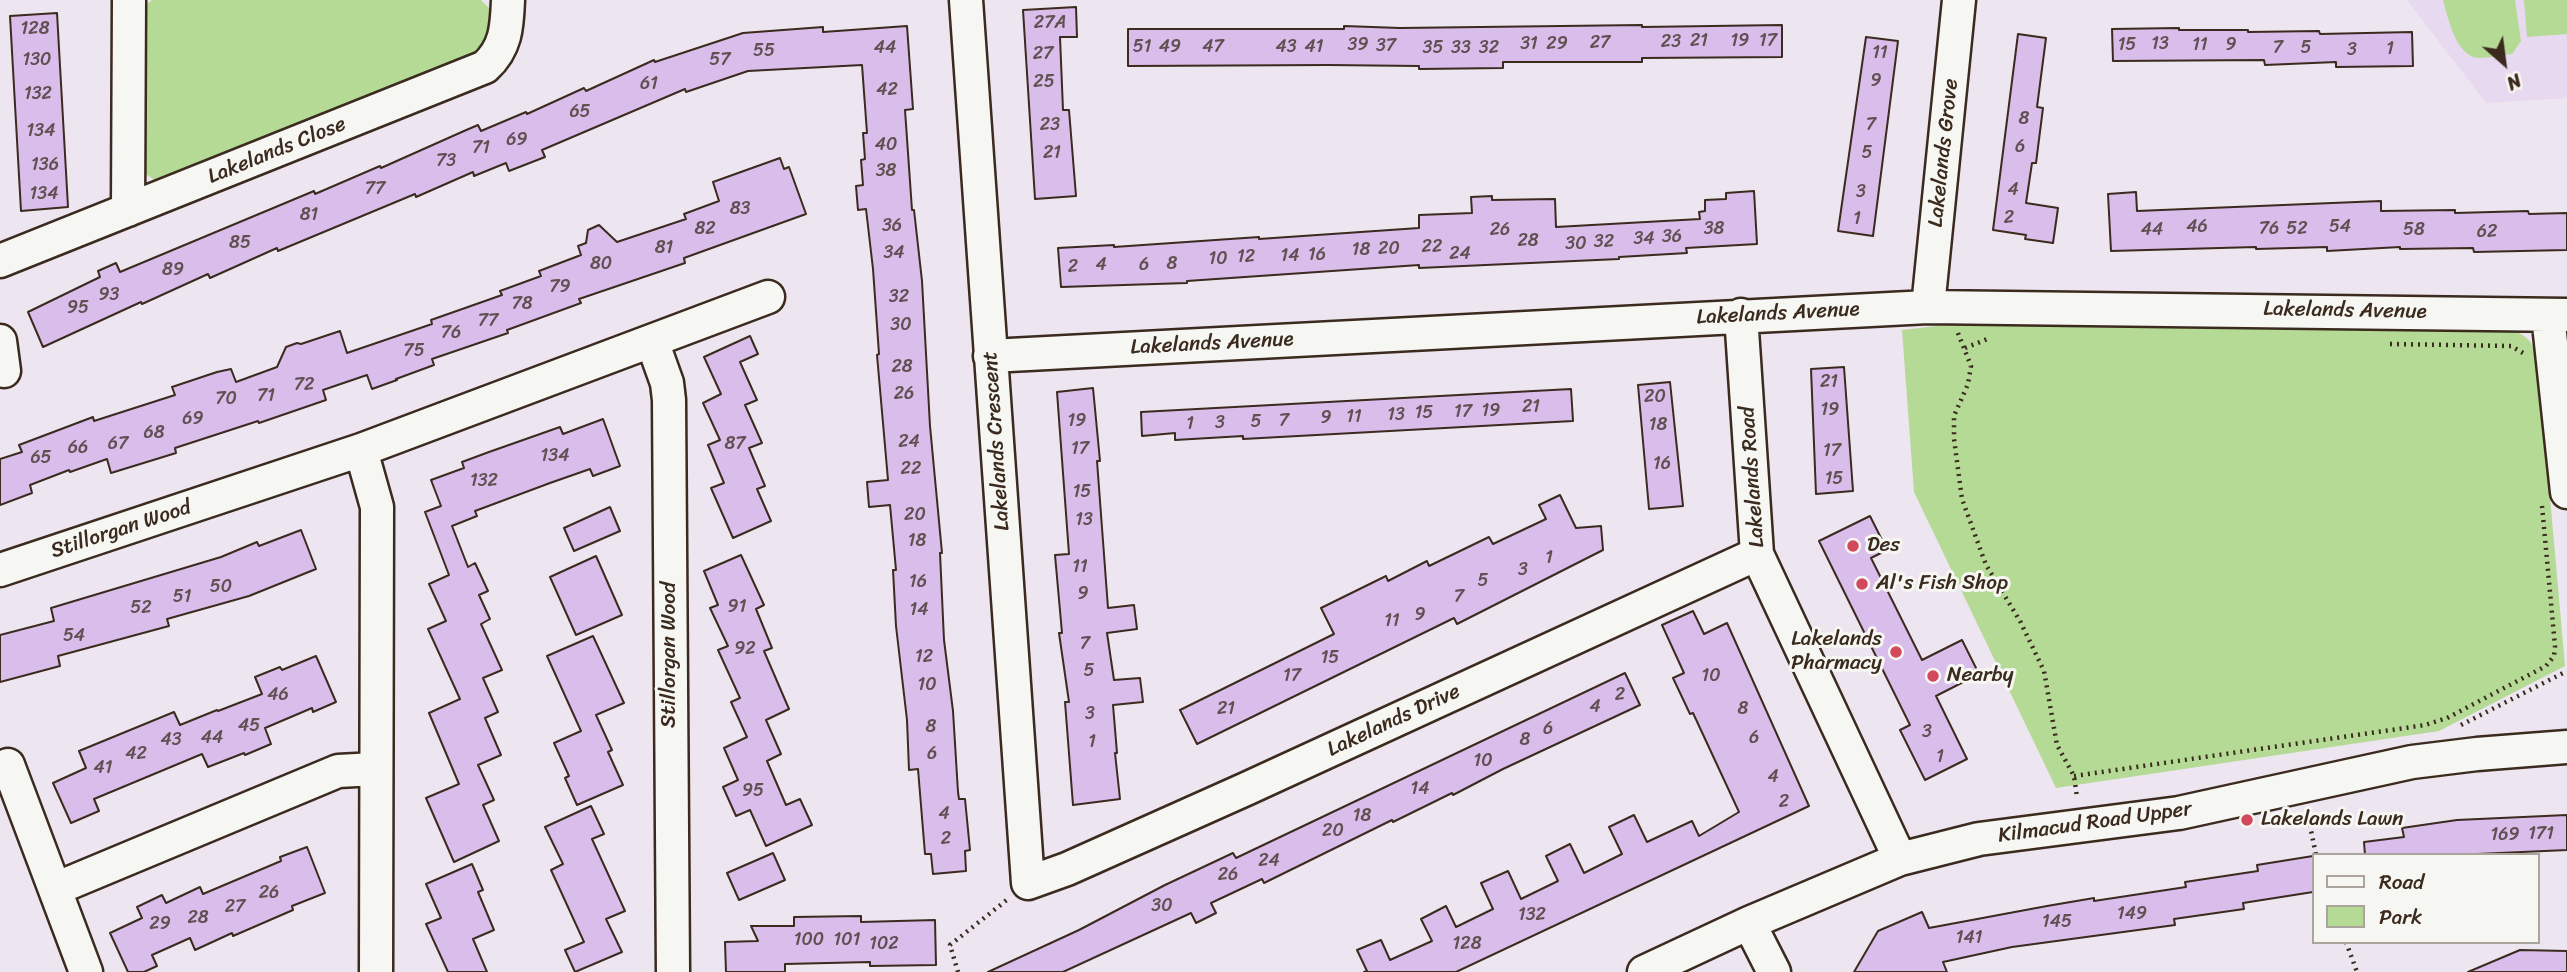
<!DOCTYPE html>
<style>
body{margin:0}
#map{position:relative;width:2567px;height:972px;overflow:hidden;background:#ede5f0;font-family:Sriracha,sans-serif}
canvas{display:block}
.legend{position:absolute;left:2312px;top:853px;width:228px;height:91px;box-sizing:border-box;background:#f6f6f2;border:2px solid #aba49d;margin:0;padding:9px 12px;list-style:none;font-size:21px;color:#3b2a1e}
.legend li{display:flex;align-items:center;gap:14px;height:35px}
.legend b{width:35px;border:2px solid #aba49d}
.north{position:absolute;left:2469px;top:28px;width:70px;height:70px;-webkit-text-stroke:5px #f6f6f2;paint-order:stroke;rotate:152deg;font-size:19px;font-weight:700;line-height:28px;text-align:center;color:#3b2a1e}
.north::after{content:'';display:block;margin:auto;width:24px;height:32px;background:#3b2a1e;clip-path:polygon(50% 0,100% 100%,50% 72%,0 100%)}
</style>
<div id="map">
<canvas width="2567" height="972"></canvas>
<ul class="legend">
<li><b style="height:9px;background:#f6f6f2"></b>Road</li>
<li><b style="height:19px;background:#b5da95"></b>Park</li>
</ul>
<div class="north">N</div>
</div>
<script>
const ctx = document.querySelector('canvas').getContext('2d');
ctx.lineJoin = 'round';
function fillPath(path, color) { ctx.fillStyle = color; ctx.fill(path, 'evenodd'); }
function trace(path, color, width, dash) { ctx.strokeStyle = color; ctx.lineWidth = width; ctx.lineCap = dash ? 'butt' : 'round'; ctx.setLineDash(dash || []); ctx.stroke(path); }
function write(font, color, halo, rows, align = 'center') {
  ctx.font = font + ' Sriracha,sans-serif'; ctx.lineWidth = 6; ctx.setLineDash([]); ctx.textBaseline = 'middle'; ctx.strokeStyle = halo; ctx.fillStyle = color; for (const [text, x, y, turn = 0] of rows) {
    ctx.save(); ctx.translate(x, y); ctx.rotate((+turn || 0) * Math.PI / 180); ctx.textAlign = isNaN(turn) ? turn : align; if (halo) ctx.strokeText(text, 0, 0); ctx.fillText(text, 0, 0); ctx.restore();
  }
}
const built = new Path2D(`
 M2407,0h160v98l-81,5z`);
const green = new Path2D(`
 M152,0h329l12,12 -7,41 -320,128 -13,-2 -12,-8 1,-163z
 M2443,0h72l6,41 -9,13c-11,1 -23,4 -33,4 -23,-1 -31,-40 -36,-58z
 M2524,0h43v34l-40,3z
 M1971,322l540,8c17,5 24,15 27,32l27,304 -126,65 -383,57 -142,-296 -12,-162z`);
const building = new Path2D(`
 M1076,7l1,30h-17l3,73h6l7,86 -41,3 -12,-189z
 M57,13l11,194 -47,4 -11,-195z
 M1642,25v2l140,-2v32l-140,1v4h-139v6l-84,1v-3l-91,-1 -200,1v-37h216v-3l56,2z
 M907,26l6,83 -8,1 7,100h2l8,71 8,145 12,127h-2l4,87 9,71 5,81 1,7h6l5,51 -5,1 1,20 -33,3 -2,-20h-6l-7,-85 -9,1 -2,-50 -11,-94 -3,-56h3l-6,-65 -21,2 -2,-25 21,-2 -11,-125 2,-1 -6,-85 -7,-60 -8,1 -2,-24 7,-1 -2,-25 4,-1 -2,-26h4l-5,-68 -114,6 -62,21 -1,-3 -143,61 3,7 -36,14 -3,-8 -32,13 -1,-4 -57,25 -1,-3 -137,57 -1,-3 -67,30 -2,-4 -66,30 -1,-2 -98,45 -15,-35 72,-35 -2,-6 18,-8 4,9 194,-81 1,3 65,-28 1,2 83,-37 14,-6 3,6 45,-19 1,2 57,-26 2,3 68,-31 1,2 88,-29 80,-6v5z
 M2179,28v2h69v2l71,-1 1,3 92,-2 1,34 -77,1v-5l-71,3 -1,-5 -151,1 -1,-32z
 M2018,34l28,4 -9,69 6,1 -7,55h-4l-6,40 32,5 -5,35 -28,-4 1,-4 -33,-5z
 M1866,37l32,4 -25,195 -35,-5z
 M780,158l4,11 5,-2 17,47 -122,44 1,5 -106,36 2,4 -74,27 1,3 -76,26 2,6 -38,14 1,1 -25,9 -5,-14 -44,15 3,10 -67,23 -1,-2 -83,27 1,5 -65,20 -4,-14 -37,13 -1,-2 -39,15 2,8 -32,12v-46l22,-7 -3,-7 74,-28 1,4 81,-26 -3,-8 45,-15 14,-3 5,13 41,-15 9,-20 11,-4 4,1 39,-13 7,22 85,-29 -1,-4 71,-25 -2,-4 41,-15 -2,-5 42,-16 -3,-9 8,-3 2,-13 11,-5 18,17 69,-23 -2,-5 35,-13 -6,-19z
 M1754,191l3,53 -71,4 1,5 -68,4v2l-200,9v-3l-232,16v2l-126,4 -3,-39 56,-3v2l145,-10v2l160,-11v-13l53,-2 -1,-16 21,-1v4l63,-1 1,28 144,-8 -1,-7 6,-1v-11l21,-1v-6z
 M2136,192l1,19 244,-10v10l74,-1v3l73,-2 1,3 38,-1v37l-93,2 -1,-4 -73,1v-2l-73,4v-4l-71,2v-2l-145,4 -3,-57z
 M750,336l8,18 -18,8 17,38 -12,5 17,38 -13,5 16,38 -8,3 14,32 -38,17 -22,-50 13,-5 -16,-38 12,-5 -17,-37 18,-9 -17,-37z
 M1844,367l9,124 -37,3 -5,-125z
 M1670,382l13,124 -34,3 -11,-124z
 M1093,388l7,73h-3l11,147 26,-3 3,24 -30,4 7,47 26,-2 3,24 -30,3 4,48h-2l5,46 -47,6 -8,-103h4l-10,-69h3l-7,-78 14,-1 -12,-162z
 M1571,389l2,32 -330,18v-3l-68,4v-7l-33,3 -1,-24z
 M603,419l17,47 -27,10 -3,-7 -40,14 -75,28 2,5 -25,10 16,41 7,-4 13,28 -9,4 11,24 -9,5 21,46 -19,8 15,34 -13,6 16,37 -23,10 16,35 -11,5 16,36 -45,21 -28,-64 33,-14 -30,-71 31,-14 -32,-70 18,-8 -17,-37 20,-9 -24,-63 16,-6 -10,-26 33,-12 -2,-6 27,-10 71,-25 3,7z
 M1560,495l16,33 25,-2 2,24 -146,74 -3,-6 -257,126 -17,-34 154,-76 -13,-26 65,-32 2,5 39,-20 2,5 60,-29 4,7 53,-25 -7,-14z
 M610,507l10,24 -46,20 -10,-23z
 M1870,516l17,34 -16,8 51,102 40,-20 17,34 -43,22 31,63 -42,21 -25,-50 10,-5 -91,-184z
 M301,530l15,39 -67,27 -82,23 2,7 -111,30 2,10 -60,16v-47l54,-14 -3,-13 170,-51 36,-15 2,4z
 M741,555l23,50 -8,4 16,39 -8,3 25,58 -23,11 15,34 -14,7 19,44 14,-6 12,26 -46,21 -16,-36 -14,6 -13,-29 15,-7 -14,-32 23,-11 -16,-35 9,-4 -22,-48 10,-4 -18,-38 8,-3 -14,-34z
 M596,556l26,59 -46,20 -26,-58z
 M1693,611l11,23 23,-11 82,183 -353,166h-92l3,-1 -10,-21 24,-10 9,20 42,-19 -11,-22 25,-13 10,21 37,-18 -12,-26 27,-12 13,28 37,-18 -12,-25 24,-12 14,29 38,-19 -13,-27 25,-12 13,27 45,-21 7,15 40,-24 -46,-99 -3,1 -17,-36 11,-5 -22,-48z
 M593,636l31,67 -28,12 16,35 -4,2 15,33 -46,20 -12,-27 4,-2 -15,-33 27,-12 -34,-75z
 M316,656l20,46 -23,10 -1,-4 -47,20 6,16 -26,11 -1,-2 -36,14 -6,-13 -108,45 5,12 -28,12 -18,-40 33,-15 -7,-17 95,-39 6,13 37,-15 1,1 44,-17 -7,-17 25,-10 2,3z
 M1625,673l15,32 -137,64 -50,26 -1,-2 -59,29 -1,-2 -128,63 -2,-4 -51,24 5,10 -20,10 -5,-10 -128,59h-75l91,-42 86,-45 68,-32 3,5z
 M591,806l13,28 -12,5 33,72 -19,8 16,33 -47,20 -10,-22 19,-8 -33,-72 12,-6 -18,-37z
 M2567,815v35l-112,5h-90l-1,-13 40,-5 -2,-9 55,-8z
 M307,847l18,46 -33,13 1,4 -60,26 -1,-3 -37,17 -5,-12 -38,17 5,11 -13,6h-16l-18,-39 32,-15 -5,-11 25,-12 4,8 34,-16 3,7 78,-33 -1,-4z
 M773,853l12,27 -46,20 -12,-27z
 M2313,856v36l-70,11 1,6 -70,10 1,6 -163,22 -69,15 4,10h-93l24,-41 44,-19 7,16 118,-22 47,-8v3l92,-14 -1,-5 73,-11 -1,-6z
 M472,864l11,26 -5,2 16,38 -21,9 14,33h-39l-22,-48 15,-6 -15,-34z
 M861,916v6l74,-2 1,45 -66,1v-4l-85,2v8h-59l-1,-30 33,-1 -7,-15h43v-9z
 M2520,950l47,1v21h-99z`);
const path = new Path2D(`
 M1958,333l13,33 -3,18 -14,32v23l8,60 24,66 34,56 24,50 13,74 17,31 3,21
 M2390,344l121,2 12,7
 M1965,348l25,-10
 M2461,725l106,-54
 M2074,776l351,-51 22,-7 99,-52 8,-10 1,-10 -13,-140
 M2307,811l9,44
 M2346,942l11,30
 M958,972l-8,-27 58,-46`);
const minor = new Path2D(`
 M966,0l62,883 39,-14 179,-80 511,-235
 M128,210l1,-210
 M0,261l485,-194c21,-19 22,-40 23,-67
 M1928,307l31,-307
 M1741,315l16,239 143,305
 M2548,315l19,177
 M0,341l4,30
 M652,341l15,42 2,17 4,572
 M990,356l938,-49 639,8
 M361,450l16,57 -1,465
 M0,570l361,-120 407,-153
 M8,765l78,207
 M55,889l283,-118 37,-2
 M1749,923l25,49
 M1644,972l105,-49 151,-64 79,-20 200,-26 233,-51 65,-8 90,-7`);
const markers = [
 [1853,546,7,"#d1495b"],
 [1862,584,7,"#d1495b"],
 [1896,652,7,"#d1495b"],
 [1933,676,7,"#d1495b"],
 [2247,820,7,"#d1495b"]
];
const numberNames = [
 ["27A",1050,23],
 ["128",35,29],
 ["21",1699,41],
 ["19",1740,41],
 ["17",1768,41],
 ["23",1671,42],
 ["27",1600,43],
 ["31",1529,44],
 ["29",1557,44],
 ["13",2160,44],
 ["39",1358,45],
 ["15",2127,45],
 ["11",2200,45],
 ["9",2231,45],
 ["37",1386,46],
 ["51",1142,47],
 ["49",1170,47],
 ["47",1213,47],
 ["43",1286,47],
 ["41",1314,47],
 ["44",885,48],
 ["35",1433,48],
 ["33",1461,48],
 ["32",1489,48],
 ["7",2278,48],
 ["5",2306,48],
 ["1",2390,49],
 ["3",2352,50],
 ["55",764,51],
 ["11",1880,53],
 ["27",1043,54],
 ["130",37,60],
 ["57",720,60],
 ["9",1876,81],
 ["25",1044,82],
 ["61",649,84],
 ["42",887,90],
 ["132",38,94],
 ["65",580,112],
 ["8",2024,119],
 ["23",1050,125],
 ["7",1871,125],
 ["134",41,131],
 ["69",517,140],
 ["40",886,145],
 ["6",2020,147],
 ["71",481,148],
 ["21",1052,153],
 ["5",1867,153],
 ["73",446,161],
 ["136",45,165],
 ["38",886,171],
 ["77",375,189],
 ["4",2013,190],
 ["3",1861,192],
 ["134",44,194],
 ["83",740,209],
 ["81",309,215],
 ["2",2009,218],
 ["1",1857,219],
 ["36",892,226],
 ["46",2197,227],
 ["54",2340,227],
 ["82",705,229],
 ["38",1714,229],
 ["76",2269,229],
 ["52",2297,229],
 ["26",1500,230],
 ["44",2152,230],
 ["58",2414,230],
 ["62",2487,232],
 ["36",1672,237],
 ["34",1644,239],
 ["28",1528,241],
 ["32",1604,242],
 ["85",240,243],
 ["30",1576,244],
 ["22",1432,247],
 ["81",664,248],
 ["20",1389,249],
 ["18",1361,250],
 ["34",894,253],
 ["24",1460,254],
 ["16",1317,255],
 ["14",1290,256],
 ["12",1246,257],
 ["10",1218,259],
 ["80",601,264],
 ["8",1172,264],
 ["4",1101,265],
 ["6",1144,265],
 ["2",1073,267],
 ["89",173,270],
 ["79",560,287],
 ["93",109,295],
 ["32",899,297],
 ["78",522,304],
 ["95",78,308],
 ["77",488,321],
 ["30",901,325],
 ["76",451,333],
 ["75",414,351],
 ["28",902,367],
 ["21",1829,382],
 ["72",304,385],
 ["26",904,394],
 ["71",266,396],
 ["20",1655,397],
 ["70",226,399],
 ["21",1531,407],
 ["19",1830,410],
 ["19",1491,411],
 ["17",1463,412],
 ["15",1424,413],
 ["13",1396,415],
 ["11",1354,417],
 ["9",1326,418],
 ["69",193,419],
 ["19",1077,421],
 ["7",1284,421],
 ["5",1256,422],
 ["3",1220,423],
 ["1",1190,424],
 ["18",1658,425],
 ["68",154,433],
 ["24",909,442],
 ["67",118,444],
 ["87",735,444],
 ["66",78,448],
 ["17",1080,449],
 ["17",1832,451],
 ["134",555,456],
 ["65",41,458],
 ["16",1662,464],
 ["22",911,469],
 ["15",1834,479],
 ["132",484,481],
 ["15",1082,492],
 ["20",915,515],
 ["13",1084,520],
 ["18",917,541],
 ["1",1549,558],
 ["11",1080,567],
 ["3",1523,570],
 ["5",1483,581],
 ["16",918,582],
 ["50",221,587],
 ["9",1083,594],
 ["51",182,597],
 ["7",1459,597],
 ["91",737,607],
 ["52",141,608],
 ["14",919,610],
 ["9",1420,615],
 ["11",1392,621],
 ["54",74,636],
 ["7",1085,644],
 ["92",745,649],
 ["12",924,657],
 ["15",1330,658],
 ["5",1089,671],
 ["17",1292,676],
 ["10",1711,676],
 ["10",927,685],
 ["46",278,695],
 ["2",1620,695],
 ["4",1595,707],
 ["21",1226,709],
 ["8",1743,709],
 ["3",1090,714],
 ["45",249,726],
 ["8",931,727],
 ["6",1548,729],
 ["3",1927,732],
 ["44",212,738],
 ["6",1754,738],
 ["43",171,740],
 ["8",1525,740],
 ["1",1092,742],
 ["42",136,754],
 ["6",932,754],
 ["1",1940,757],
 ["10",1483,761],
 ["41",103,768],
 ["4",1773,777],
 ["14",1420,789],
 ["95",753,791],
 ["2",1784,802],
 ["4",944,814],
 ["18",1362,816],
 ["20",1333,831],
 ["171",2541,834],
 ["169",2505,835],
 ["2",946,839],
 ["24",1269,861],
 ["26",1228,875],
 ["26",269,893],
 ["30",1162,906],
 ["27",235,907],
 ["149",2132,914],
 ["132",1532,915],
 ["28",198,918],
 ["145",2057,922],
 ["29",160,924],
 ["141",1969,938],
 ["100",809,940],
 ["101",847,940],
 ["102",884,944],
 ["128",1467,944]
];
const streetNames = [
 ["Lakelands Close",277,151,-22],
 ["Lakelands Grove",1944,153,-84],
 ["Lakelands Avenue",2345,311,1],
 ["Lakelands Avenue",1778,314,-3],
 ["Lakelands Avenue",1212,344,-3],
 ["Lakelands Crescent",997,441,-94],
 ["Lakelands Road",1753,477,-94],
 ["Stillorgan Wood",121,530,-18],
 ["Stillorgan Wood",670,655,-90],
 ["Lakelands Drive",1394,721,-25],
 ["Kilmacud Road Upper",2095,823,-8]
];
const poiNames = [
 ["Des",1867,546],
 ["Al's Fish Shop",1876,584],
 ["Lakelands",1882,640,"right"],
 ["Pharmacy",1882,664,"right"],
 ["Nearby",1947,676],
 ["Lakelands Lawn",2261,820]
];
fillPath(built, '#e7d9ef');
fillPath(green, '#b5da95');
fillPath(building, '#d9beec');
trace(building, '#3b2a1e', 2);
trace(minor, '#3b2a1e', 37);
trace(path, '#3b2a1e', 4.5, [2, 5]);
trace(minor, '#f6f6f2', 32);
for (const [x, y, r, color] of markers) { const dot = new Path2D(); dot.arc(x, y, r, 0, 2 * Math.PI); ctx.fillStyle = color; ctx.fill(dot); trace(dot, '#f6f6f2', 2.5); }
write('18px', '#624f52', null, numberNames);
write('21px', '#3b2a1e', '#f6f6f2', streetNames);
write('21px', '#3b2a1e', '#f6f6f2', poiNames, 'left');
</script>
